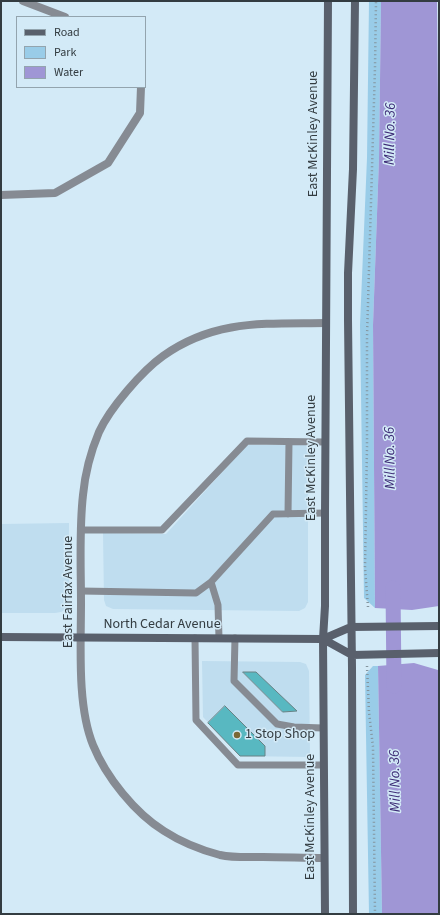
<!DOCTYPE html>
<style>
body{margin:0}
#map{position:relative;width:440px;height:915px;overflow:hidden;background:#d3eaf7;font-family:"Source Sans 3",sans-serif}
canvas{display:block}
.frame{position:absolute;inset:0;border:2px solid #333c41;pointer-events:none}
.legend{position:absolute;left:16px;top:16px;width:130px;height:72px;box-sizing:border-box;background:#d3eaf7;border:1px solid #93a4ae;margin:0;padding:5px 7px;list-style:none;font-size:12px;color:#333c41}
.legend li{display:flex;align-items:center;gap:8px;height:20px}
.legend b{width:20px;border:1px solid #93a4ae}
</style>
<div id="map">
<canvas width="440" height="915"></canvas>
<div class="frame"></div>
<ul class="legend">
<li><b style="height:5px;background:#59606c"></b>Road</li>
<li><b style="height:11px;background:#99cce8"></b>Park</li>
<li><b style="height:11px;background:#9f96d5"></b>Water</li>
</ul>
</div>
<script>
const ctx = document.querySelector('canvas').getContext('2d');
ctx.lineJoin = 'round';
function fillPath(path, color) { ctx.fillStyle = color; ctx.fill(path, 'evenodd'); }
function trace(path, color, width, dash) { ctx.strokeStyle = color; ctx.lineWidth = width; ctx.lineCap = dash ? 'butt' : 'round'; ctx.setLineDash(dash || []); ctx.stroke(path); }
function write(font, color, halo, rows, align = 'center') {
  ctx.font = font + ' "Source Sans 3",sans-serif'; ctx.lineWidth = 3; ctx.setLineDash([]); ctx.textBaseline = 'middle'; ctx.strokeStyle = halo; ctx.fillStyle = color; for (const [text, x, y, turn = 0] of rows) {
    ctx.save(); ctx.translate(x, y); ctx.rotate((+turn || 0) * Math.PI / 180); ctx.textAlign = isNaN(turn) ? turn : align; if (halo) ctx.strokeText(text, 0, 0); ctx.fillText(text, 0, 0); ctx.restore();
  }
}
const built = new Path2D(`
 M247,445h61v157l-3,6 -6,3 -186,-2 -7,-3 -2,-6 -1,-67 63,1z
 M69,523v76l-2,10 -6,3 -6,1h-54v-89z
 M202,661l98,1 6,2 3,7 1,86 -70,-1 -37,-39z`);
const green = new Path2D(`
 M369,1h12l-2,157 -6,167 2,283 -11,-10 -4,-273 7,-167z
 M373,666h5l4,248h-13l-4,-239z`);
const water = new Path2D(`
 M381,1h56l2,204v401l-27,4 -37,-2 -2,-283 6,-167z
 M414,663l24,7 1,244h-57l-4,-248z`);
const canal = new Path2D(`
 M393,588l1,98`);
const building = new Path2D(`
 M243,672h13l41,39 -14,1z
 M225,706l40,40v10h-25l-32,-33z`);
const path = new Path2D(`
 M368,607l-3,-39 2,-121v-110l8,-270 1,-66
 M367,666l2,46 4,35 2,167`);
const service = new Path2D(`
 M288,514l1,-72
 M82,530h80l85,-89 78,1
 M211,582l7,23 1,33
 M81,591l115,2 15,-11 62,-68 52,-1
 M195,638l1,82 42,45h85
 M235,638l-1,43 43,43 17,3 29,1`);
const minor = new Path2D(`
 M23,1l42,16
 M1,195l54,-2 53,-30 32,-50 1,-26
 M324,858c-20,0 -40,-1 -61,-1 -14,0 -29,1 -43,-2 -19,-5 -39,-13 -56,-24 -29,-18 -58,-54 -71,-86 -16,-39 -12,-99 -12,-142 0,-35 -2,-73 2,-108 2,-21 8,-44 16,-63 11,-24 43,-61 64,-76 52,-37 102,-32 163,-33`);
const secondary = new Path2D(`
 M1,637l322,2 28,-12 88,-1
 M323,639l29,16 87,-2
 M325,914l-2,-275 2,-33v-93l3,-512
 M353,914l-1,-246 -4,-348v-47l5,-104 2,-168`);
const markers = [
 [237,735,4,"#7a6836"]
];
const streetNames = [
 ["East McKinley Avenue",314,134,-90],
 ["East McKinley Avenue",312,458,-90],
 ["East Fairfax Avenue",69,592,-90],
 ["North Cedar Avenue",162,625],
 ["East McKinley Avenue",311,817,-90]
];
const poiNames = [
 ["1 Stop Shop",245,735]
];
const waterNames = [
 ["Mill No. 36",391,134,-89],
 ["Mill No. 36",391,458,-91],
 ["Mill No. 36",396,781,-91]
];
fillPath(built, '#bfddef');
fillPath(green, '#99cce8');
fillPath(water, '#9f96d5');
trace(canal, '#9f96d5', 15);
fillPath(building, '#58b8c1');
trace(building, '#688285', 1);
trace(path, '#84949d', 2.5, [1, 3]);
trace(service, '#868b93', 7);
trace(minor, '#868b93', 8);
trace(secondary, '#59606c', 8);
for (const [x, y, r, color] of markers) { const dot = new Path2D(); dot.arc(x, y, r, 0, 2 * Math.PI); ctx.fillStyle = color; ctx.fill(dot); trace(dot, '#d3eaf7', 1.5); }
write('14px', '#333c41', '#d3eaf7', streetNames);
write('14px', '#333c41', '#d3eaf7', poiNames, 'left');
write('italic 15px', '#3d2c76', '#d3eaf7', waterNames);
</script>
